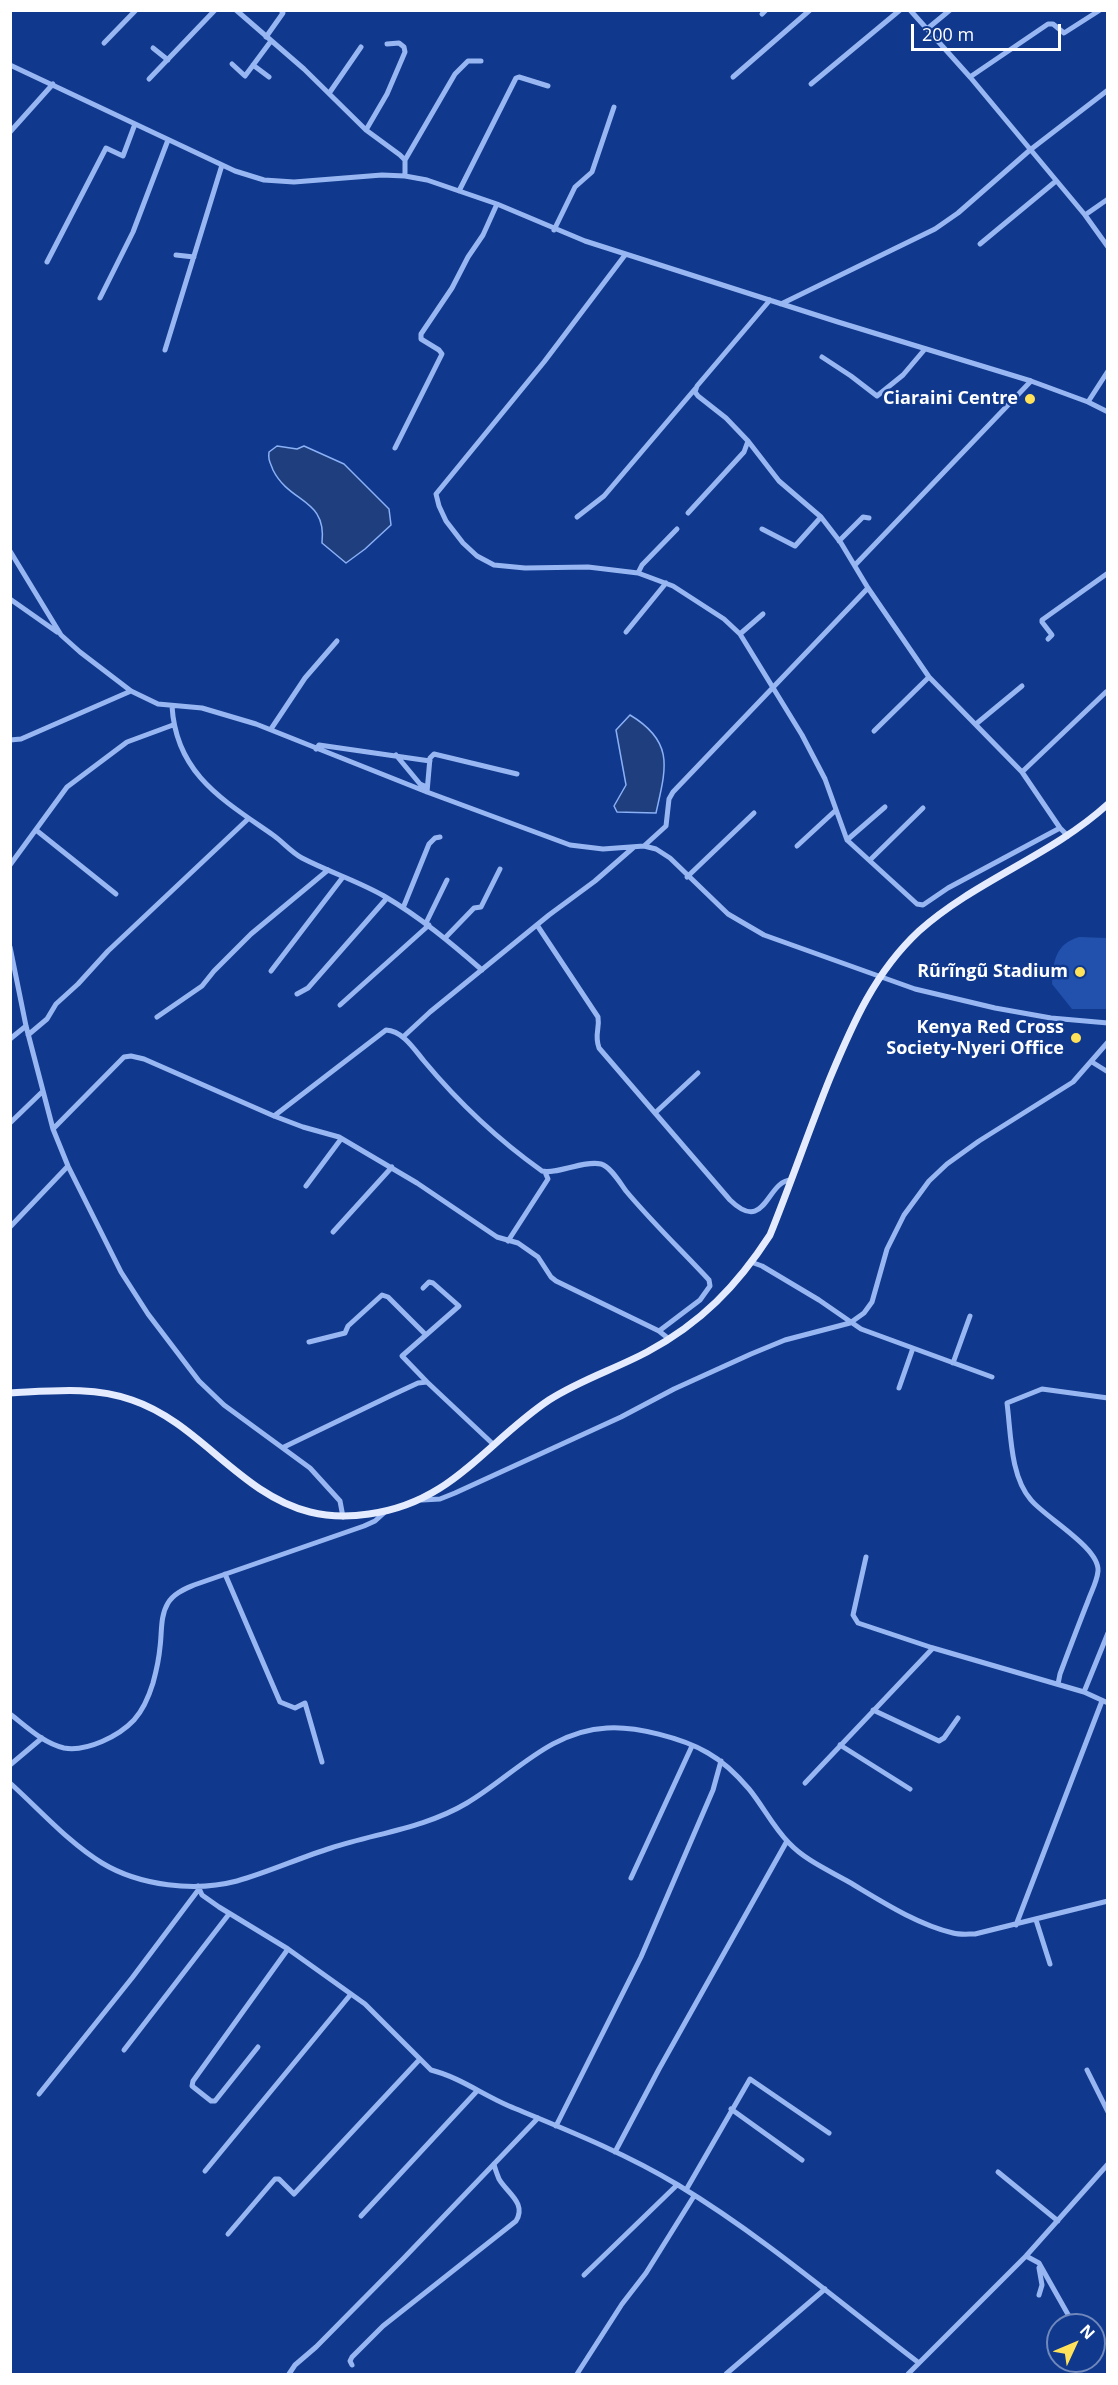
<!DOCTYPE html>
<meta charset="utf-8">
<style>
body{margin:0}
#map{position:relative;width:1118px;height:2385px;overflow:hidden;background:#10398e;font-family:"Open Sans",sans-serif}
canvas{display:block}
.frame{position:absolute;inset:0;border:12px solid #fff;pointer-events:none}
.north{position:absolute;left:1046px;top:2313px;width:60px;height:60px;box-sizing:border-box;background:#10398e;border:2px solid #7088bb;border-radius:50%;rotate:46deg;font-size:16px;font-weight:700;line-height:24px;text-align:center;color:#fff}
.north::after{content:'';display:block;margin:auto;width:21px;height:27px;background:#ffe15a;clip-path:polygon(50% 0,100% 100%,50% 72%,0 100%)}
.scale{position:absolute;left:911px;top:24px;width:150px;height:27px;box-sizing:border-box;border:3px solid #fff;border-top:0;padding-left:8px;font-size:18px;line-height:21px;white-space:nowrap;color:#fff;-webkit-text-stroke:4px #10398e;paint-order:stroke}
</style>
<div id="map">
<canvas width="1118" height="2385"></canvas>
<div class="frame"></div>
<div class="north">N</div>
<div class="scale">200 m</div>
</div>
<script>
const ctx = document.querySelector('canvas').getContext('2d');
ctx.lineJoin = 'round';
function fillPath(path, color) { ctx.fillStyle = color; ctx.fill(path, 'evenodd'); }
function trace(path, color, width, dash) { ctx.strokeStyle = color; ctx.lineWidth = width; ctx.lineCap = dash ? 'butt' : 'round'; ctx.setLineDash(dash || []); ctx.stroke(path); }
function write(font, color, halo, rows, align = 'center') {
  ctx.font = font + ' "Open Sans",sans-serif'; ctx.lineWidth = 5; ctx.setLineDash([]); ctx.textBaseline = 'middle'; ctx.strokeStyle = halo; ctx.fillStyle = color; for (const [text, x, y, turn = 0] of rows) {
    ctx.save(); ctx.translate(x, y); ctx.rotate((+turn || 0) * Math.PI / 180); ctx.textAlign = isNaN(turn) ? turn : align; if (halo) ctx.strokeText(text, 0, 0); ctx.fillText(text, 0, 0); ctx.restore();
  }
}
const green = new Path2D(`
 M1079,937l28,1v71h-35l-20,-25c1,-22 3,-40 27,-47z`);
const water = new Path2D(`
 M277,446l20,3 7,-3 40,18 45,45 2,16 -26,24 -19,14 -24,-20c5,-45 -32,-39 -49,-73 -3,-8 -5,-10 -4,-18z
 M630,715c45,27 36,53 26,98l-39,-1 -3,-6 12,-21 -10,-55z`);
const minor = new Path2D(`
 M236,10l68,59 62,61 34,25 5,5v16
 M910,10l60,67 115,138 23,32
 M762,14l4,-4
 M927,29l23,-19
 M266,37l17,-24 -2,-3
 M104,43l32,-33
 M153,48l15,12
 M232,64l13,12 26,-35
 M10,65l225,106 29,9 30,2 88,-7 23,1 22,4 70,24 88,37 253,81 193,59 57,21 20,10
 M253,65l16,12
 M733,77l77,-67
 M970,77l78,-53h5l11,9 36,-23
 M149,79l66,-69
 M811,84l89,-74
 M330,92l31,-45
 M366,130l21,-36 18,-42 -1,-5 -5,-4 -12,1
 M10,132l43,-48
 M405,160l50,-86 13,-13h13
 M459,191l57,-113 3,-1 29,9
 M1085,215l23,-16
 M554,230l21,-43 17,-15 22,-65
 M980,244l76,-63
 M176,255l18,2
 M625,255l-81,107 -108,132 3,12 7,15 17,22 14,13 17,9 31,3 63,-1 50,6 35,13 51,33 16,15 62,101 23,44 22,61 70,64 6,1 25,-17 112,-60
 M47,262l59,-114 17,8 12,-32
 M100,298l33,-66 35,-92
 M770,300l-73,86 -2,6 3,4 28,22 22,23 31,40 42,36 20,26 27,45 61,89 93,95 38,56 8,8
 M781,304l154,-75 23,-16 72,-63 78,-60
 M165,350l57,-185
 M822,357l29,19 26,20 26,-21 22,-26
 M1088,402l20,-31
 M395,448l47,-94 -3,-4 -18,-11v-5l31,-46 16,-31 15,-22 14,-31
 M688,513l56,-61 4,-11
 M577,517l27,-21 91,-107
 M762,529l33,17 26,-29
 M839,541l24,-24 6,1
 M10,551l51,84 19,17 51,39 27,13 44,4 54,16 171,68 143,53 33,4 41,-3 12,3 14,9 58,56 36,21 151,54 80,19 56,10 57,5
 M855,565l176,-184
 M638,573l4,-8 35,-36
 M10,599l47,33
 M626,632l40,-49
 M740,634l23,-20
 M1048,639l4,-4 -10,-13v-2l66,-47
 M172,706c4,68 51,94 101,129 10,7 18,17 29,23 27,14 56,23 82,38 36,21 67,47 98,74
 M976,724l46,-38
 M271,729l34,-51 32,-37
 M874,731l55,-54
 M10,740l11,-1 110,-48
 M316,749l3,-4 111,16
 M396,755l24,29 7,3
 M1022,772l84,-80
 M427,792l3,-34 4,-4 83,20
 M36,830l80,64
 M847,840l38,-33
 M644,846l22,-20 3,-27 4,-7 195,-204
 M797,846l39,-36
 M870,860l53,-52
 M10,865l57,-78 60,-45 46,-17
 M687,877l67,-64
 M403,908l26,-64 6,-6 5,-1
 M426,923l21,-43
 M537,925l61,92c2,13 -4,17 1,31l131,152c36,35 36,-19 61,-20
 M445,938l29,-30 7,-1 19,-38
 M10,947l16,79 27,103 15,37 53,106 27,42 51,67 25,24 86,63 30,33 3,16
 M271,971l72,-94
 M297,994l11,-6 79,-90
 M340,1005l89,-80
 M157,1017l45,-31 12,-15 37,-37 77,-64
 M28,1035l19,-16 9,-15 22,-20 30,-33 140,-132
 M403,1037l27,-25 119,-97 46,-34 39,-34
 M10,1039l16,-13
 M1092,1062l16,10
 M655,1113l43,-40
 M274,1116l112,-86c17,1 28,19 38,31 35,42 73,78 118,110 14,4 41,-11 59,-7 10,3 19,19 25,27 26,31 55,59 83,89l1,6 -10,14 -41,31
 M10,1123l32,-31
 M53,1129l71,-72 7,-1 13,3 130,57 29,11 36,10 78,46 80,54 21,6 20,14 13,20 5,4 103,50 10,8
 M306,1186l35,-47
 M10,1227l58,-61
 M333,1232l59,-65
 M508,1241l40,-62 -3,-7
 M751,1262l11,4 57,34 42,29 131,48
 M423,1288l6,-6 4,1 26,23 -57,50 25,26
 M309,1342l36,-9 3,-7 34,-31 6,2 38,38
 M953,1363l17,-47
 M899,1388l14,-40
 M284,1447l106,-51 28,-13 9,-1 67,63
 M422,1500l18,-1 15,-6 166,-76 53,-28 77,-35 34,-14 65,-17 14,-10 8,-11 15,-53 17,-34 25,-34 18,-17 32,-23 94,-59 35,-40
 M866,1557l-13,58 5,8 75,25 151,44 24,11
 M225,1574l55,128 15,6 10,-5 17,59
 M1058,1684l2,-10c9,-24 18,-48 28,-73 3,-9 9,-19 10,-30 2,-23 -52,-53 -67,-71 -21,-24 -20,-67 -24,-97l35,-14 66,9
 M1084,1692l24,-59
 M873,1710l66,31 5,-3 14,-20
 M10,1714c17,13 33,29 54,34 23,4 55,-12 70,-28 10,-11 15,-24 19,-37 3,-11 6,-24 7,-36 2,-14 0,-31 8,-44 6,-10 17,-14 26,-18l170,-59 11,-5 10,-9
 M840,1745l70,44
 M10,1765l32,-27
 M10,1783c30,27 59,60 92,80 38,23 93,29 135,18 32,-9 62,-23 94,-33 46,-15 94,-20 136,-45 46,-27 82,-72 140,-75 28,-2 76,10 101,25 16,9 29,22 41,36 14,17 24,38 40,54 16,17 39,27 60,39 32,19 67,42 104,51 7,2 15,1 22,1l133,-33
 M805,1783l128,-135
 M631,1878l61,-132
 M198,1886l4,9 17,12 69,42 77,55 66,66c28,7 52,25 78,36 58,24 116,47 169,79 86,52 162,118 241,178
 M1036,1920l14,44
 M1016,1925l86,-224
 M258,2047l-43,54h-4l-19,-15 1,-5 95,-132
 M124,2050l105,-136
 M1087,2070l21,42
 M39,2094l93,-116 67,-89
 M731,2109l71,51
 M556,2126l85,-169 72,-167 8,-29
 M615,2152l44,-83 128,-228
 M205,2171l146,-177
 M998,2172l60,49
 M686,2190l64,-111 79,54
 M361,2216l116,-125
 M228,2234l47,-55h4l15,15 126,-135
 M1026,2256l13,7 31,55
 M584,2275l93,-90
 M1039,2295l3,-10 -3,-17
 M352,2365l-2,-4 2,-4 31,-31 133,-105c11,-18 -9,-28 -17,-42 -2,-5 -4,-10 -5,-15
 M289,2374l6,-9 21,-18 87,-88 135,-141
 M577,2374l45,-70 24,-31 48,-77
 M726,2374l99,-85
 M908,2374l118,-118 82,-92`);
const major = new Path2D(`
 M10,1393c41,-2 83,-7 122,7 68,23 107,94 178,112 20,5 39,5 59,2 83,-11 116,-71 180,-114 31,-20 66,-31 98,-48 54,-29 90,-66 123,-117 21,-52 39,-105 60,-157 23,-55 45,-106 89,-147 57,-51 132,-75 189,-127`);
const markers = [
 [1030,399,6,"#ffe15a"],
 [1080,972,6,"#ffe15a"],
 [1076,1038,6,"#ffe15a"]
];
const poiNames = [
 ["Ciaraini Centre",1018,399],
 ["Rũrĩngũ Stadium",1068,972],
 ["Kenya Red Cross",1064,1028],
 ["Society-Nyeri Office",1064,1049]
];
fillPath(green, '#2251ad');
fillPath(water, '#1f3e7d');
trace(water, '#8ab0f6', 1.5);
trace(minor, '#98b7f2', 5);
trace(major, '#e4ebff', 7);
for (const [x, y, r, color] of markers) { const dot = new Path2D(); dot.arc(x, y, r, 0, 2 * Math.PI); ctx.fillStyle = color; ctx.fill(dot); trace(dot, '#10398e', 2); }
write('bold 18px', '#fff', '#10398e', poiNames, 'right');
</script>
